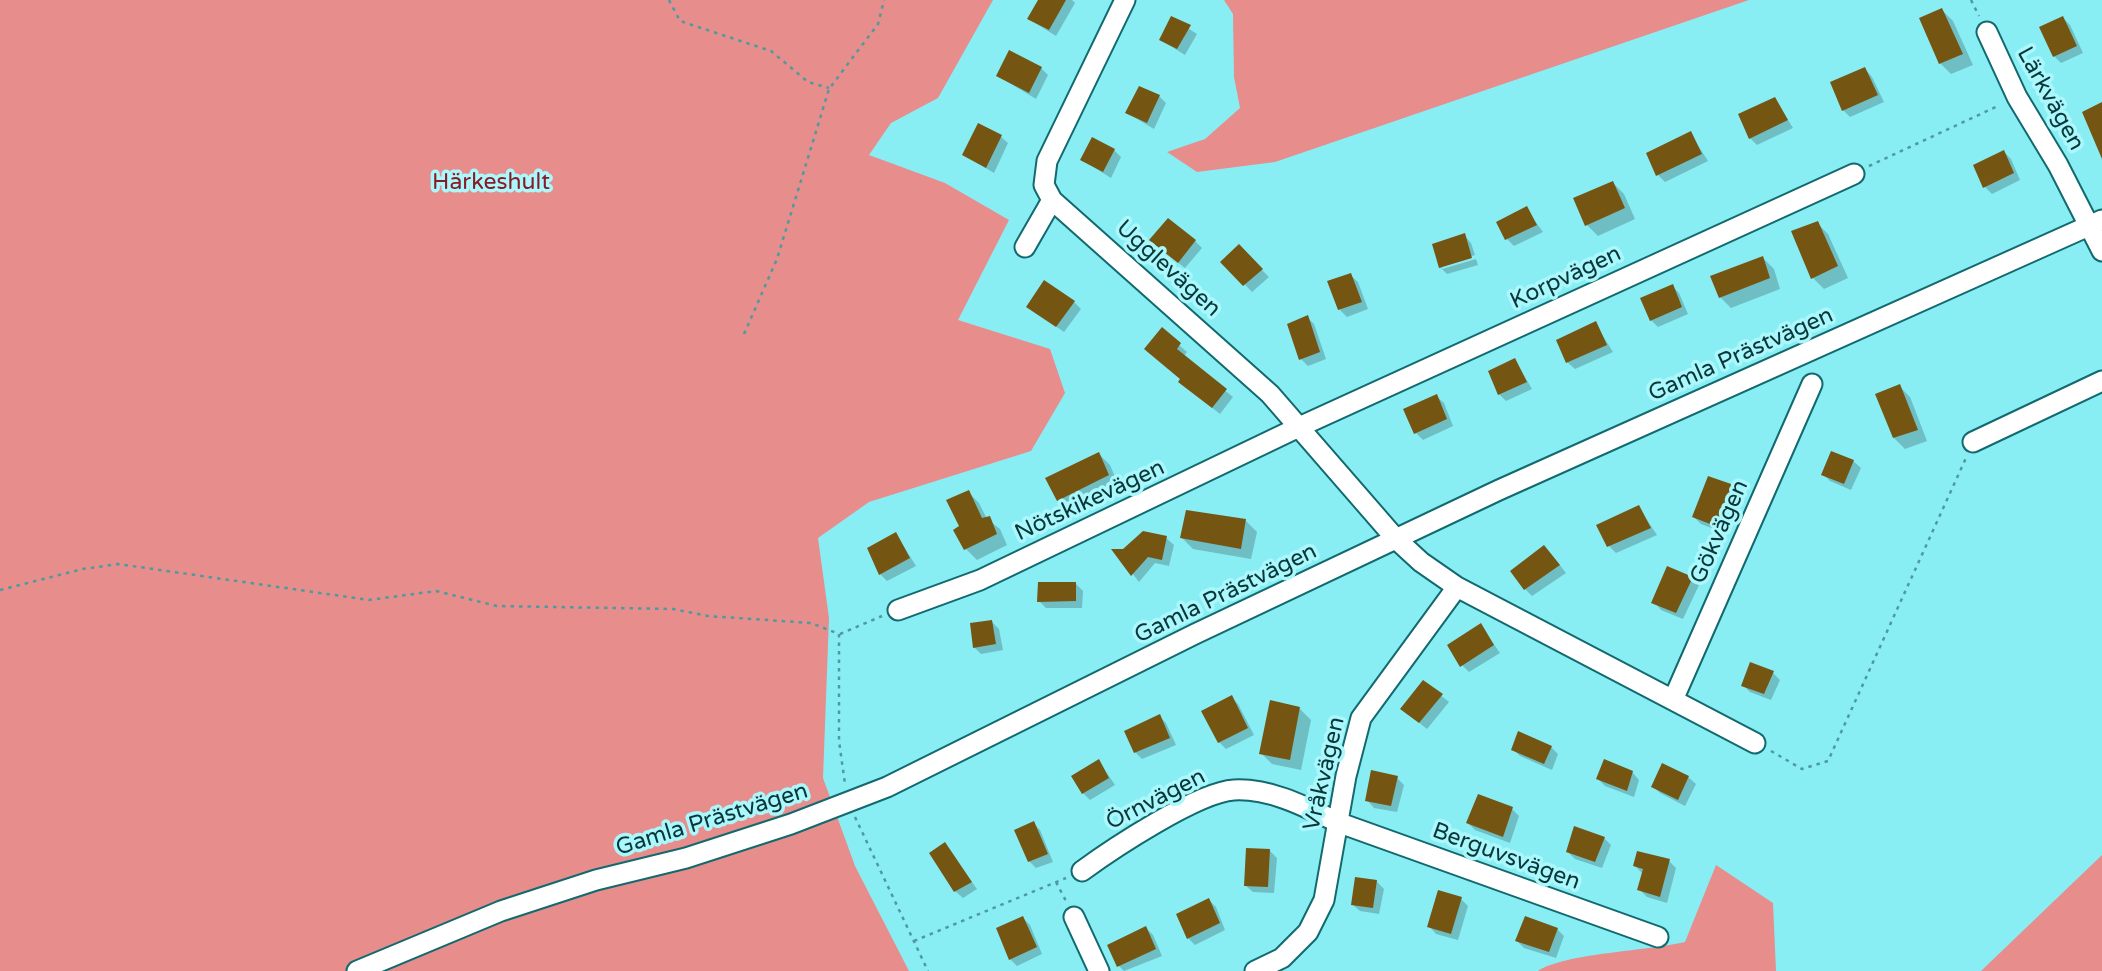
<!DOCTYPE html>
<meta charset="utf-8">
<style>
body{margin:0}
canvas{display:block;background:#89edf4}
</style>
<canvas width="2102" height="971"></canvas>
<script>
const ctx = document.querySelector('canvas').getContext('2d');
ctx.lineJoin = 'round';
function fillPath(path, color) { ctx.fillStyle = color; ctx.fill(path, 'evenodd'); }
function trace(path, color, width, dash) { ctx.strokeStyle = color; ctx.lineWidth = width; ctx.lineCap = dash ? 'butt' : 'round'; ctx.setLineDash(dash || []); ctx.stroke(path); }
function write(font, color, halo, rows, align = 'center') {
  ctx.font = font + ' "Varela Round",sans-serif'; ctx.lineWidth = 7; ctx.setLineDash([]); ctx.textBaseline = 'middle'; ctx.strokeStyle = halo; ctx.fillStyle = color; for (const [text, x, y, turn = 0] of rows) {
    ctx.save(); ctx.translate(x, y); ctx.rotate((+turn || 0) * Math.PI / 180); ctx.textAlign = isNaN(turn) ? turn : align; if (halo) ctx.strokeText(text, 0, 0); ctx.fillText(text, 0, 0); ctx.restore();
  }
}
const green = new Path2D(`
 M0,0h993l-55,98 -47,25 -22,32 76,28 64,37 -51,100 92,29 15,44 -34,58 -162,51 -51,36 11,80 -6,160 32,88 54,105h-909z
 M1224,0h525l-474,162 -78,10 -30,-20 38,-13 35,-31 -6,-31 -1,-63z
 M2102,855v116h-121z
 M1716,865l57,38 3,68h-238c27,-18 110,-20 147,-29z`);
const shadow = new Path2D(`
 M1039,0h33l3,3 -19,33 -27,-17z
 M1942,10l11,11 20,44 -22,9 -11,-11 -19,-44z
 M1172,18l25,16 -12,21 -24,-15z
 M2063,18l7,7 13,28 -22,10 -7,-7 -13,-28z
 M1041,68l7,7 -12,24 -38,-23z
 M1865,69l7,8 12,25 -34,15 -7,-7z
 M1159,96l7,7 -12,26 -27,-16z
 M1775,99l18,29 -36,17 -7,-7z
 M1690,133l18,28 -43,21 -7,-7z
 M1000,136l8,7 -14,30 -30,-18z
 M1114,150l7,7 -10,21 -29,-18z
 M2004,152l7,7 9,21 -28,14 -7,-7z
 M1613,183l11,11 11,25 -37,17 -11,-11z
 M1526,209l17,23 -29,14 -7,-7z
 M1817,223l11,11 20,44 -24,11 -11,-11 -20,-46z
 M1464,235l7,8 4,12 -33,10v4l34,-10 2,6 -31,9 -7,-7z
 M1195,241l7,7 -17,20 -27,-21z
 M1239,247l30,30 -17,15 -29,-30z
 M1763,258l11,11 6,20 -49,19 -11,-11z
 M1350,275l8,7 10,27 -21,8 -7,-7 -10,-28z
 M1672,286l7,7 9,21 -30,13 -7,-7z
 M1074,302l7,7 -17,23 -36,-25z
 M1307,317l7,7 12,35 -18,7 -7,-7z
 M1595,323l18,29 -38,17 -8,-7z
 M1162,330l25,22 -4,5 50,40 -13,17 -40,-32 2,-2z
 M1515,360l17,29 -26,12 -7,-7z
 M1899,386l11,11 17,44 -22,8 -11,-11z
 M1436,396l8,7 9,23 -30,14 -7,-7z
 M1099,454l11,11 9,21 -50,25 -11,-11z
 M1853,461l8,7 -10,22 -21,-9 -7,-7z
 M1709,478l24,9 7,7 -15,39 -24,-9 -7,-7z
 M968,492l11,11 8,16 13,10 7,16 -30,15 -11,-11 -11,-18 6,-4z
 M1639,508l18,27 -41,18 -7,-7z
 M1246,521l11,11 -6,27 -58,-10 -11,-11z
 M896,534l20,32 -29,15 -7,-7z
 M1166,538l8,7 -5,21 -14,-3 -16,19 -24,-31h9z
 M1551,554l15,19 -34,23 -7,-7z
 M1692,578l7,7 -16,34 -22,-9 -7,-8z
 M1076,584l7,7 -1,17h-36l-7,-7z
 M992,622l7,7 4,21 -22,4 -7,-7z
 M1481,626l19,27 -31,19 -7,-7z
 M1751,664l22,9 7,7 -9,20 -21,-8 -7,-7z
 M1424,682l25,20 -22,27 -25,-20z
 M1231,697l7,7 16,31 -28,14 -7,-7z
 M1300,709l11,11 -10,50 -29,-6 -11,-11z
 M1159,716l7,7 10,22 -34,14 -7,-7z
 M1551,747l7,7 -6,16 -32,-14 -7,-7z
 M1099,761l16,24 -25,15 -7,-7z
 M1632,772l7,8 -5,17 -29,-11 -7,-7z
 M1688,777l8,7 -11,22 -25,-13 -7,-7z
 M1397,778l7,7 -7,27 -23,-4 -7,-8z
 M1512,809l7,7 -9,27 -35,-13 -7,-7z
 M1033,823l7,7 13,32 -17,6 -7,-7z
 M1604,838l7,7 -9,23 -27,-9 -7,-7z
 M945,845l32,44 -14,9 -8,-7z
 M1270,851l7,7 -3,35 -21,-1 -8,-7z
 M1669,861l7,7 -9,35 -20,-6 -8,-8 3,-16 -7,-7z
 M1376,881l8,8 -5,25 -19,-3 -8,-7z
 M1461,899l7,7 -10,34 -22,-6 -7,-8z
 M1209,900l7,7 9,23 -30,15 -7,-7z
 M1023,918l7,7 12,29 -25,12 -7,-7z
 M1146,928l7,7 9,21 -38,15 -5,-5z
 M1557,929l7,7 -8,22 -32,-10 -7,-7z`);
const building = new Path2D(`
 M1038,0h28l-17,30 -22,-11z
 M1942,8l21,46 -24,10 -20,-46z
 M1171,16l20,9 -14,24 -18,-9z
 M2063,16l14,30 -24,11 -14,-30z
 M1009,50l33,17 -13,26 -33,-17z
 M1865,67l13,28 -36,16 -12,-29z
 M1139,86l21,9 -13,28 -22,-10z
 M1775,97l13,23 -39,19 -11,-25z
 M2102,102v57l-20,-47z
 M978,123l24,12 -16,33 -24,-13z
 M1691,131l11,23 -46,22 -10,-23z
 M1092,137l23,12 -12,23 -23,-12z
 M2004,150l10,23 -31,15 -10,-23z
 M1613,181l12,27 -40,18 -12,-28z
 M1527,206l10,19 -32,15 -9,-18z
 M1168,218l28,22 -18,23 -29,-23z
 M1818,221l20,45 -27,13 -20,-48z
 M1465,233l7,25 -33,10 -7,-24z
 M1239,244l24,25 -20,17 -23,-24z
 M1763,256l7,22 -51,20 -9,-22z
 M1351,273l11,29 -24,8 -11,-29z
 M1044,280l31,21 -19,26 -30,-20z
 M1673,284l9,23 -32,14 -10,-23z
 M1308,315l12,37 -21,8 -12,-36z
 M1596,321l11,24 -41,18 -10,-23z
 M1162,327l19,16 -4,6 50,40 -15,19 -34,-26 2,-3 -36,-30z
 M1515,358l12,24 -29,13 -10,-24z
 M1900,384l18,46 -25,8 -18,-44z
 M1437,394l10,25 -33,15 -11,-25z
 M1831,451l23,9 -10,24 -23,-9z
 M1099,452l10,23 -52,26 -12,-23z
 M1708,476l26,9 -16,42 -26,-10z
 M969,490l13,28 8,-2 7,18 -33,16 -11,-20 6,-4 -13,-26z
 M1639,505l12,23 -44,19 -11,-22z
 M1186,510l60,9 -5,30 -61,-11z
 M1143,531l24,5 -5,24 -14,-3 -17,19 -20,-27h12z
 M896,532l14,26 -31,17 -12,-27z
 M1544,545l16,20 -36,25 -14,-19z
 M1667,566l26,11 -17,36 -25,-10z
 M1038,582h38v19l-39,1z
 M992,620l4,24 -23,4 -3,-25z
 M1481,623l13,22 -34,22 -13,-22z
 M1750,662l24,9 -10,23 -23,-8z
 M1423,680l20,14 -24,29 -19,-14z
 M1232,695l16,33 -30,15 -17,-32z
 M1270,700l30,7 -10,53 -31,-6z
 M1160,714l10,24 -36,15 -10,-22z
 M1518,731l34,15 -8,18 -33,-14z
 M1099,759l10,19 -27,16 -11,-18z
 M1604,759l29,12 -6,20 -31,-12z
 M1662,763l27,13 -11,24 -27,-13z
 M1371,770l27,6 -7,30 -26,-5z
 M1478,794l35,13 -10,30 -37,-14z
 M1034,821l14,33 -20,8 -14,-32z
 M1574,826l31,11 -10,25 -29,-10z
 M945,842l27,40 -18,10 -25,-39z
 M1246,848l24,1 -2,38 -24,-1z
 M1637,851l33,8 -10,38 -23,-7 6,-21 -10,-3z
 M1355,877l22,3 -4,28 -22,-3z
 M1438,890l24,7 -11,37 -24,-7z
 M1209,898l11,25 -33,16 -11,-25z
 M1023,916l14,31 -28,13 -13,-32z
 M1525,916l33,12 -9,24 -34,-11z
 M1146,926l10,23 -39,18 -10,-22z`);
const path = new Path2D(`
 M669,0l11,21 91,30 37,31 21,6
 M1971,0l8,16
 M1869,166l131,-61
 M744,334l33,-75 52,-170 49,-65 6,-24
 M0,590l83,-21 35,-5 251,36 67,-9 61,15 176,3 35,7 103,7 28,11v107l6,43
 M840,634l42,-18
 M1771,751l31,18 26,-8 138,-303
 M855,817l73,154
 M1056,882l10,19
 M914,941l152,-63`);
const minor = new Path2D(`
 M1125,0l-78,161 -3,24 8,15 218,194 126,145 25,23 36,25 298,156
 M1987,32l30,65 41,68 44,86
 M1025,247l27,-47
 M1973,442l129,-61
 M898,610l82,-30 319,-153 555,-253
 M1673,700l139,-316
 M1082,871c30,-22 116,-79 152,-81 36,-2 72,17 103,32l321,115
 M1074,917l25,54
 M357,971l144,-60 95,-31 90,-22 105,-34 96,-37 308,-153 304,-144 603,-270
 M1255,971l27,-13 26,-26 16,-32 22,-124 15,-58 96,-131`);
const streetNames = [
 ["Lärkvägen",2050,99,61],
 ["Ugglevägen",1168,269,42],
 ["Korpvägen",1566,278,-25],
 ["Gamla Prästvägen",1741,355,-24],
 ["Nötskikevägen",1090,501,-25],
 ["Gökvägen",1720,532,-66],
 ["Gamla Prästvägen",1226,594,-26],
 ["Vråkvägen",1325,774,-77],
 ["Örnvägen",1156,800,-27],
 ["Gamla Prästvägen",712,820,-17],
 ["Berguvsvägen",1506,857,20]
];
const parkNames = [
 ["Härkeshult",491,183]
];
fillPath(green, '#e78d8c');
fillPath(shadow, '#0003');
fillPath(building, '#755512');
trace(minor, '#12696e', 23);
trace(path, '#4e9a9f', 2.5, [3.5, 5]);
trace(minor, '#fff', 19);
write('23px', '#083639', '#aaf7fc', streetNames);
write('23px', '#871b26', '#aaf7fc', parkNames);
</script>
